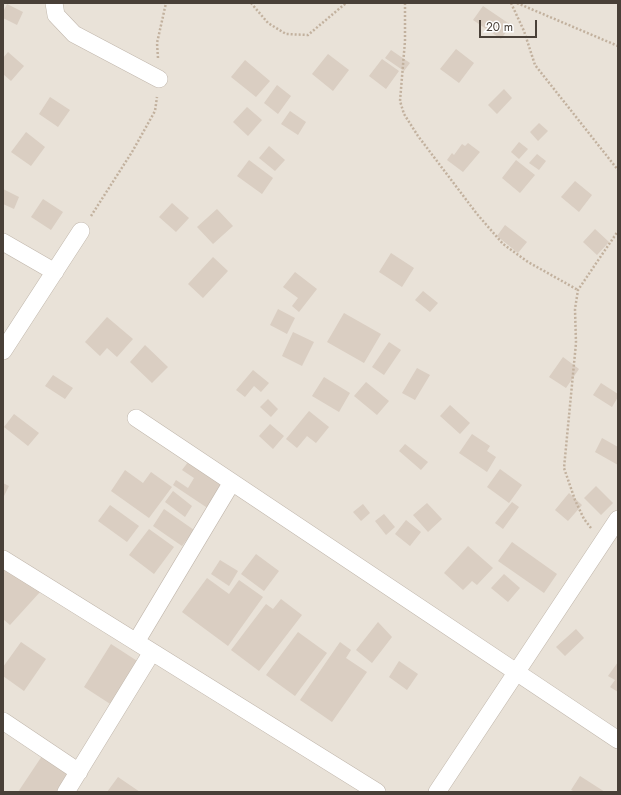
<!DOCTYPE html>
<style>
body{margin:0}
#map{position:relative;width:621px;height:795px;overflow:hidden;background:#f5f0ea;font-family:Jost,sans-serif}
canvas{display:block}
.frame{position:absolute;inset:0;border:4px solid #494038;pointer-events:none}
.scale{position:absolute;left:479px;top:20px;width:58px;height:18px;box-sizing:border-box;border:2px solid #494038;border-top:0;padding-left:5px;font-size:12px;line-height:14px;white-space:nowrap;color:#494038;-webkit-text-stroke:3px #fff;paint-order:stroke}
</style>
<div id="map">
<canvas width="621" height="795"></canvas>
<div class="frame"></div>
<div class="scale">20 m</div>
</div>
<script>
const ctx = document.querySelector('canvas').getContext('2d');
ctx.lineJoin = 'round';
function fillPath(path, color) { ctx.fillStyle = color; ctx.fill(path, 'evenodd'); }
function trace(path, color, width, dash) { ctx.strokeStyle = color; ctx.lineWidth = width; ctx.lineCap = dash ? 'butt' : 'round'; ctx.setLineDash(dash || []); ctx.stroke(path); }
const residential = new Path2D(`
 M3,3h615v789h-615z`);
const building = new Path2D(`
 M7,4l16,8 -6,13 -14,-7v-6z
 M483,6l28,19 -10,14 -28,-19z
 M456,49l18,14 -15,20 -19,-14z
 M391,50l19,13 -6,8 -19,-13z
 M8,52l16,14 -13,15 -8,-7v-16z
 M328,54l21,16 -16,21 -21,-17z
 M382,59l17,12 -13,18 -17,-13z
 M245,60l25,21 -14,16 -25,-20z
 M277,85l14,11 -13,18 -14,-11z
 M504,89l8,9 -15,16 -9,-9z
 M50,97l20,13 -12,17 -19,-13z
 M247,107l15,13 -14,16 -15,-14z
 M290,111l16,11 -8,13 -17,-11z
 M539,123l9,8 -10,10 -8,-9z
 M26,132l19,15 -14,19 -20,-14z
 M519,142l9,7 -9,10 -8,-7z
 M468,143l12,9 -17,20 -16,-12 5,-7 2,2 8,-11 3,2z
 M269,146l16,14 -10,11 -16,-13z
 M537,154l9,7 -7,9 -10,-7z
 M249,160l24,18 -11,16 -25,-18z
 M516,160l19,15 -15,18 -18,-15z
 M575,181l17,14 -13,17 -18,-15z
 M3,189l16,8 -5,12 -11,-5z
 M43,199l20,13 -12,18 -20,-13z
 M172,203l17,15 -13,14 -17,-15z
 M217,209l16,17 -20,18 -16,-17z
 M505,225l22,17 -9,11 -21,-17z
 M595,229l14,13 -12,13 -14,-13z
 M391,253l23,15 -12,19 -23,-15z
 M213,257l15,14 -25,27 -15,-14z
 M295,272l22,17 -18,23 -7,-6 6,-8 -15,-11z
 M423,291l15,12 -8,9 -15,-12z
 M278,309l17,9 -8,16 -17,-9z
 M344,313l37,21 -17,29 -37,-21z
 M107,317l26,22 -16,18 -10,-9 -7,8 -15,-14z
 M293,332l21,10 -12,24 -20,-10z
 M389,342l12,8 -17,25 -12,-8z
 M145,345l23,22 -16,16 -22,-21z
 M563,357l16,12 -13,19 -17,-11z
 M417,368l13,7 -15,25 -13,-7z
 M253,370l16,13 -8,9 -7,-6 -9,11 -9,-7z
 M53,375l20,13 -8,11 -20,-13z
 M324,377l26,16 -11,19 -27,-16z
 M366,382l23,19 -12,14 -23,-19z
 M601,383l17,11v3l-6,10 -19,-12z
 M268,399l10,10 -7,8 -11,-10z
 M450,405l20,18 -10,11 -20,-18z
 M309,411l20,16 -13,16 -9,-7 -10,12 -11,-9z
 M14,414l25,19 -11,13 -24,-19z
 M270,424l14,12 -11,13 -14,-13z
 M472,434l18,12 -3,5 9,6 -9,15 -28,-19z
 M602,438l16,9v18l-23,-13z
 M405,444l23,18 -7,8 -22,-19z
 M192,457l36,24 -19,28 -36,-24 3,-5 12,8 6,-10 -12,-8z
 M500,469l22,16 -13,18 -22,-16z
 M125,470l18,13 8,-11 21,15 -23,31 -38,-27z
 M3,483l6,3 -6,12z
 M596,486l17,17 -12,12 -17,-17z
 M173,491l19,15 -7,11 -20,-15z
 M569,493l13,12 -14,16 -13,-11z
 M512,502l7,5 -16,22 -8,-6z
 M427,503l15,16 -14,13 -15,-17z
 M363,504l7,9 -9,8 -8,-9z
 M110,505l29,21 -12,16 -29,-21z
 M164,509l30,21 -12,16 -29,-20z
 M384,514l11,13 -9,8 -11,-14z
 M406,520l15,12 -11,14 -15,-12z
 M149,529l25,18 -20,27 -25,-19z
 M512,542l45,32 -13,19 -46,-32z
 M468,546l25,22 -16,17 -5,-4 -9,9 -19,-17z
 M256,554l23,17 -15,20 -23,-17z
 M220,560l18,11 -9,15 -18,-12z
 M3,566l37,26 -30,33 -7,-6z
 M504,574l16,14 -12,14 -17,-14z
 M207,578l22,16 10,-14 24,17 -35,49 -46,-34z
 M281,599l21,16 -43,56 -28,-21 35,-46 7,5z
 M378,622l14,15 -20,26 -16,-13z
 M576,629l8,9 -19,18 -9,-9z
 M298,632l29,21 -32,43 -29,-21z
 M21,642l25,17 -22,32 -21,-15v-9z
 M340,642l11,8 -5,8 21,14 -35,50 -32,-22z
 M111,644l34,22 -27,43 -34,-22z
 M399,661l19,13 -11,16 -18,-13z
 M618,662v30l-8,-5 5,-7 -7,-4z
 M46,750l34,23 -12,19h-50z
 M580,776l25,16h-30l-4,-2z
 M118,777l22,15h-33z`);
const path = new Path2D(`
 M251,3l17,20 18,11 22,1 38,-32
 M405,3v38l-5,60 4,13 14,22 59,78 26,30 25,18 50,28
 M511,3l13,28 11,34 83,105
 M517,3l101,43
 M158,58l-1,-15 9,-40
 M91,216l41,-64 23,-41 2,-14
 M591,528l-7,-9 -9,-19 -11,-32 12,-125 -1,-34 3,-19 40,-59`);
const street = new Path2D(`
 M54,3l2,12 18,19 85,45
 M3,242l52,30
 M3,351l78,-120
 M136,418l482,322
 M3,559l374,233
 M136,642l96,-160
 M3,721l76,51
 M66,792l86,-140
 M437,792l181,-273`);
fillPath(residential, '#e9e2d8');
fillPath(building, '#dacec2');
trace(street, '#c1b7ac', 18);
trace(path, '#c2b19e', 2.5, [2, 2]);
trace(street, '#fff', 17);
</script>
